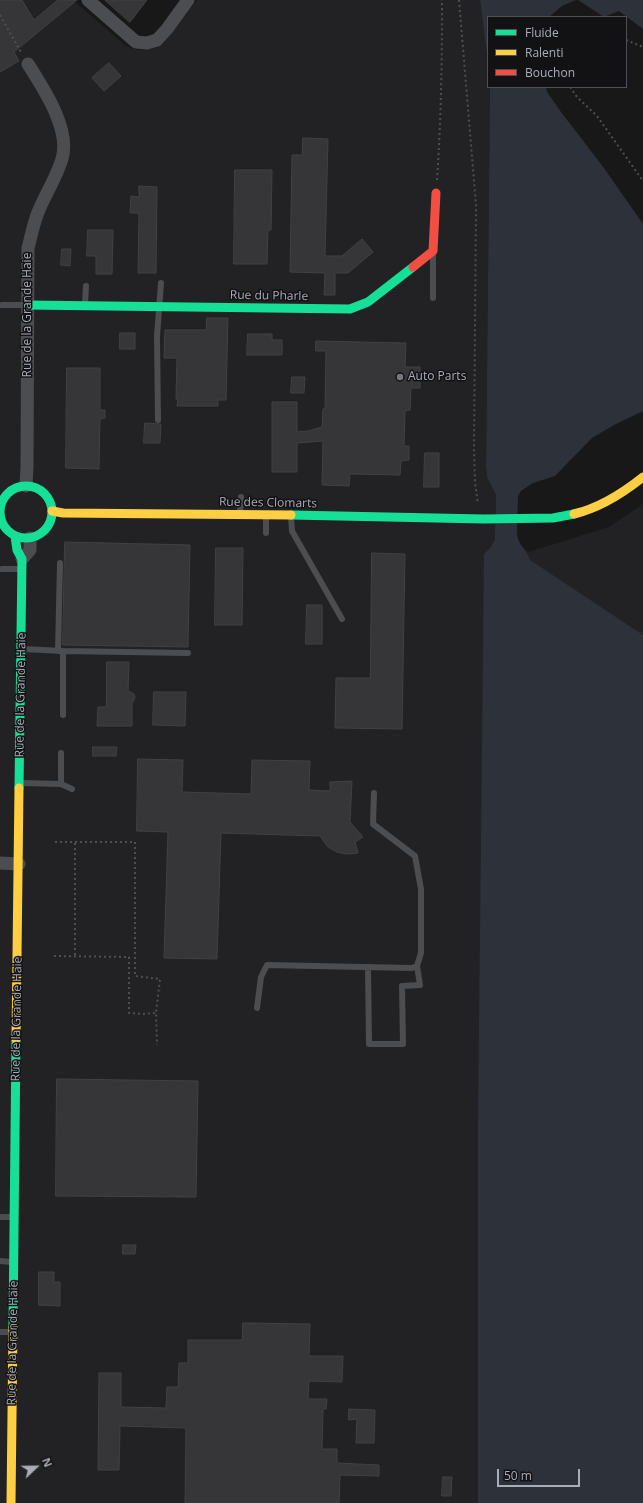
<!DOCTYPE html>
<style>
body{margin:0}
#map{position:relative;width:643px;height:1503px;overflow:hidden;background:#181818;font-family:"Open Sans",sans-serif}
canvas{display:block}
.legend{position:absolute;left:487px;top:16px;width:140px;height:72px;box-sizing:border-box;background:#121214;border:1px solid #4f5056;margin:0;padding:5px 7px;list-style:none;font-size:12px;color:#aaadb8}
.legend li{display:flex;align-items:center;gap:8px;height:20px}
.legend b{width:20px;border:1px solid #4f5056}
.north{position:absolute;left:16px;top:1447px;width:40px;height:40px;-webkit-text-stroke:3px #121214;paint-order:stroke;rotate:68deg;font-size:11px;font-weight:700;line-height:16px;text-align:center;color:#aaadb8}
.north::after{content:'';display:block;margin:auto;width:14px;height:18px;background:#aaadb8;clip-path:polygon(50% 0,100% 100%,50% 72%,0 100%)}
.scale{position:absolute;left:497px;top:1469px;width:83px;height:18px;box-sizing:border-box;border:2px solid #aaadb8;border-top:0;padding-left:5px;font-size:12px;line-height:14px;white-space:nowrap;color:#aaadb8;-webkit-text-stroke:3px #121214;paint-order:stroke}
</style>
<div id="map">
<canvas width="643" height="1503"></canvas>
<ul class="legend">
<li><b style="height:5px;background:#16e098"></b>Fluide</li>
<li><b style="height:5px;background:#ffcf43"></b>Ralenti</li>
<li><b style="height:5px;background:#f24e42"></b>Bouchon</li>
</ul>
<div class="north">N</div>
<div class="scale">50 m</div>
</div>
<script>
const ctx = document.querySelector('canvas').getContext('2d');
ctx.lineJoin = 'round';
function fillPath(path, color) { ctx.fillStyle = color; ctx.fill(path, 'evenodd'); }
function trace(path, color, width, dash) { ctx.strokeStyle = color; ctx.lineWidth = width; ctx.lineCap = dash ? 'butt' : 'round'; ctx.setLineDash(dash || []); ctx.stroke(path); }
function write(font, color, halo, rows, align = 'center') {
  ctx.font = font + ' "Open Sans",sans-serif'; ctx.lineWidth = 3; ctx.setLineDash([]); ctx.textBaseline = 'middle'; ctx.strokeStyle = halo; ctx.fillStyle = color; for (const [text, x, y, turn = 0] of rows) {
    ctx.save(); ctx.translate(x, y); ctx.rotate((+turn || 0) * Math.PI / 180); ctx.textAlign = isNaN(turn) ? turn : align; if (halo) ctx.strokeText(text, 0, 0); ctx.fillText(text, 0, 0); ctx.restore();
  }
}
const built = new Path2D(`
 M0,0h73l53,46 12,4 14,-1 11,-5 34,-44h283l8,63v24h2l-4,380 1,10 9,18 -1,37h22v6l4,8 7,6 81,-25 34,-23v999h-643z`);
const water = new Path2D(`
 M480,0h96l-14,6 -13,11h-61v46z
 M578,0h65v29l-24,-18 -15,6z
 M490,87h56l1,5 14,20 43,56 39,56v187l-27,13 -24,14 -37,38 -22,7 -12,8 -3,5 -1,36c0,13 10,17 13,28l113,75v868h-165v-382l6,-567 7,-7 4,-7v-8l1,-37 -9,-18 -1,-10z`);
const building = new Path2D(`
 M0,0h22l12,20 24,-20h19l-63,52 5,9 -19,11z
 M105,0h42l-17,22z
 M109,63l12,13 -17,15 -12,-13z
 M303,138l25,1 -3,117h17l20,-17 11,13 -25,21h-13v22h-11l1,-22 -35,-1 2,-117h10z
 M235,170h37l-1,60h-3l-1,34h-33z
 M139,186l18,1 -1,86h-18l1,-60h-9l1,-17 8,1z
 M88,230h25l-1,44h-16v-18h-9z
 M62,249h9l-1,17 -9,-1z
 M207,318h21l-2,82h-8v6h-41l1,-7h-2l1,-41h-13l1,-28h41z
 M120,333h15v16h-15z
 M248,334h24v6h10v15h-35z
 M316,341l90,2 -1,24h15v21h-9l-1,22 -5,1 -1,35h5v14l-8,1 -1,14 -50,-1 -1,12 -27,-1 1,-44 -26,2v29h-25v-70h25v30l11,-1 14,-4 1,-18h2l1,-58h-10z
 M67,368h33v42h5v8l-5,1 -1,50 -33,-1z
 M292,377h13l-1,16h-13z
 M145,423l16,1 -1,19h-16z
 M425,453h14v34h-15z
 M65,542l125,3 -2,102 -125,-2z
 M216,548h27l-1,77h-27z
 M372,553l33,1 -3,175 -67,-1 1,-50h34z
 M307,605h15v39h-16z
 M107,662h22l-1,29 6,3 1,4 -3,5v23h-35l1,-19h8z
 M154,692h32l-1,34 -32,-1z
 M93,747h24l-1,9h-23z
 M138,759l45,1 -1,32 69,2 1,-34 58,1 -1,29 21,1v-9l22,-1 -2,41 13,15 -8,5 3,11 -12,1 -9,-2 -9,-5 -8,-11 -99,-3 -4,126 -53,-1 4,-126 -31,-1z
 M57,1079l141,2 -2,116 -140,-1z
 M123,1245h13l-1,9h-12z
 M39,1272h15v10h6v24l-21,-1z
 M243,1323l67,1 -1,32h34l-1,26 -33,-1 -1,18h19l-1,10h-3l-1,40h15v14l42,2v11l-39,-1 -1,28h-154l1,-75 -66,-2 -1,44h-21l1,-97h22v34l45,1 1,-21h11l1,-24h9v-23h54z
 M349,1409l26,1 -1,33h-18l1,-24 -8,1z
 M443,1477h9l-1,19h-9z`);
const path = new Path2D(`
 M459,0l17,205 -2,243 1,35 3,21
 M0,15l22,39
 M626,40l17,7
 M570,87l7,10 20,19 46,65
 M437,180c4,-59 5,-117 5,-176l-1,-4
 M55,842h80v134l25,3 -4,34 1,32
 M75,955v-112
 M54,956l75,1v56l14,1 13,-1`);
const lane = new Path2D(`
 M433,255v43
 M85,304l1,-18
 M2,305h24
 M158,420l-1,-84 4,-53
 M240,512l1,-15
 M266,516v17
 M291,517l1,14 50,88
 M2,569h19
 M23,649l40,2 125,2
 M58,651l2,-88
 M63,651v64
 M61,753v31
 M22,783l39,1 11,5
 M368,967l1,77h34l-1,-58 18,-1 -3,-19
 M257,1008l4,-31 6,-12 145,3 5,-2 4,-13v-64l-6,-33 -42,-32 1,-31
 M0,1217h13
 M0,1261l12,1
 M0,1332h11`);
const street = new Path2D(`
 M88,0l48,42 11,1 10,-3 10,-11 21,-29
 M26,486l1,-19 1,-219c3,-11 5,-22 9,-33 7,-19 19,-36 25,-56 9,-30 -19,-71 -34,-95
 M22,559l8,-9v-12
 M0,863l19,1`);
const fast = new Path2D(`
 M27,305l323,4 18,-7 45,-35
 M0 512a26 26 0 1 1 52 0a26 26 0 1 1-52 0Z
 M291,515l193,4 69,-1 21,-4
 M15,536l2,14 5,9 -3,229
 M13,1327l3,-288`);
const slow = new Path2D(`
 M52,511l11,2 228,2
 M574,514c25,-6 49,-21 69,-37
 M16,1039l3,-251
 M11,1503l2,-176`);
const jam = new Path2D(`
 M413,267l20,-16 3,-58`);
const markers = [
 [400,377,4,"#777980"]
];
const streetNames = [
 ["Rue du Pharle",269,296,1],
 ["Rue de la Grande Haie",28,315,-90],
 ["Rue des Clomarts",268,503,1],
 ["Rue de la Grande Haie",21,695,-89],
 ["Rue de la Grande Haie",17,1019,-89],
 ["Rue de la Grande Haie",13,1343,-89]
];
const poiNames = [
 ["Auto Parts",408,377]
];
fillPath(built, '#222224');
fillPath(water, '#2c313a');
fillPath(building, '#363638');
trace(building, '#414144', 1);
trace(path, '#4e4f52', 2, [2, 3]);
trace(lane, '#4c4d51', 6);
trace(street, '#4c4d51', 13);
trace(fast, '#16e098', 9);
trace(slow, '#ffcf43', 9);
trace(jam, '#f24e42', 9);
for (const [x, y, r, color] of markers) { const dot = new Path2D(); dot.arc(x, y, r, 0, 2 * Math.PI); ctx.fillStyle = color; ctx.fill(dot); trace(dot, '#121214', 1.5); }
write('12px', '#aaadb8', '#121214', streetNames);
write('12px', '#aaadb8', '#121214', poiNames, 'left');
</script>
